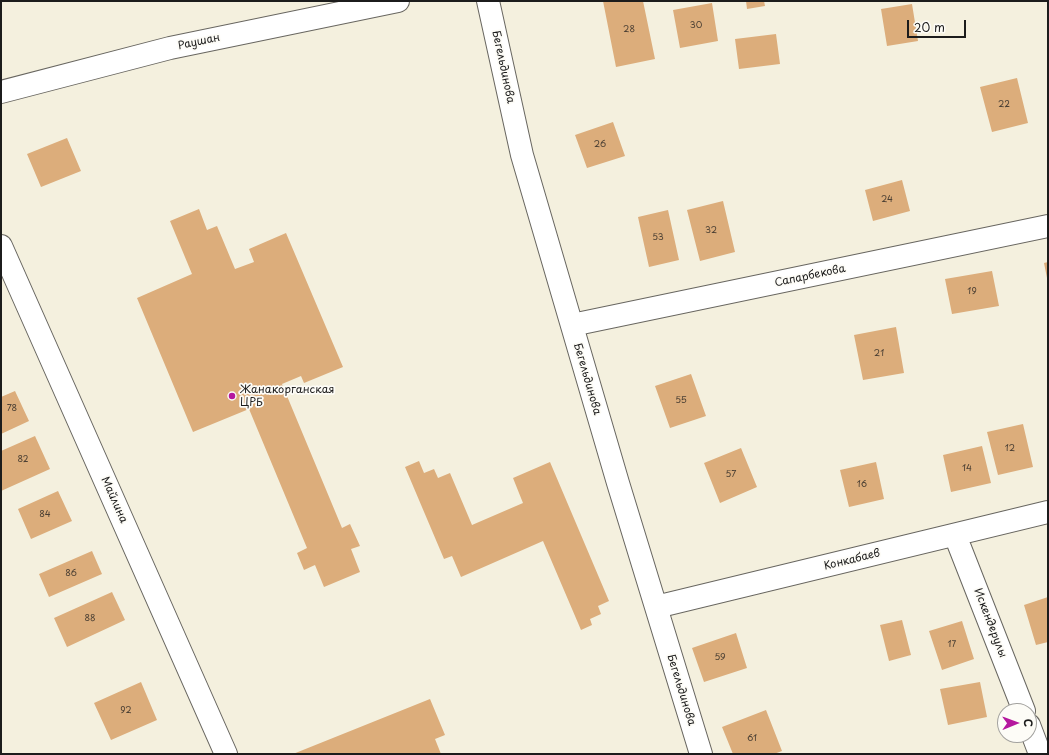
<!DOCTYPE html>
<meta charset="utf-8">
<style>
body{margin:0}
#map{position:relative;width:1049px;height:755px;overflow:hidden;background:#f4f0de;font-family:"Playpen Sans",sans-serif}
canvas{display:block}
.frame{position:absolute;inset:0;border:2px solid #1c1c1c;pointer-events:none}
.north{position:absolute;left:997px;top:703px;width:40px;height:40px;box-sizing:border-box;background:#fdfcf7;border:1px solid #a3a29f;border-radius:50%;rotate:89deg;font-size:11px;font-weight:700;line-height:16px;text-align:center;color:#1c1c1c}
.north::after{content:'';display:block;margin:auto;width:14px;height:18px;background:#b5179e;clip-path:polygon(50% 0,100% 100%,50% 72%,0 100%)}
.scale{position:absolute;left:907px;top:20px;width:59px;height:18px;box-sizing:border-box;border:2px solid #1c1c1c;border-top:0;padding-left:5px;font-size:12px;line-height:14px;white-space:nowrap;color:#1c1c1c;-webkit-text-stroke:3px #fdfcf7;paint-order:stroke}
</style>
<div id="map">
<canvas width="1049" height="755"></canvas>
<div class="frame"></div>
<div class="north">С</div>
<div class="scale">20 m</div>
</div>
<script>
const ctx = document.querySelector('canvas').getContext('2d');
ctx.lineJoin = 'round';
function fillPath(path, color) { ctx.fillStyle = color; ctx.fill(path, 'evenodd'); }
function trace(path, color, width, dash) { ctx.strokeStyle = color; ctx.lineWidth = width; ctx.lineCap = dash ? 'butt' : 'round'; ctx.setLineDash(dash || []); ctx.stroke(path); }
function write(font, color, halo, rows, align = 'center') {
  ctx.font = font + ' "Playpen Sans",sans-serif'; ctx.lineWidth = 3.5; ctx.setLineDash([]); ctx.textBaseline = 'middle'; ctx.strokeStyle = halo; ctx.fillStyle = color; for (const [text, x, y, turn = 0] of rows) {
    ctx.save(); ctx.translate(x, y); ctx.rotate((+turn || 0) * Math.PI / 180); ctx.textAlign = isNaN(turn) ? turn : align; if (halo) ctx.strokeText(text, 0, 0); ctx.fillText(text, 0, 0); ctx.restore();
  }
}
const building = new Path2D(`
 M603,1h40l12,58 -39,8z
 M746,1h18l1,5 -18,3z
 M712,3l6,38 -38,7 -7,-38z
 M912,4l6,37 -31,5 -6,-37z
 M776,34l4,30 -41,5 -4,-30z
 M1017,78l11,45 -36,9 -12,-45z
 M613,122l12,34 -38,12 -12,-33z
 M67,138l14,33 -40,16 -14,-33z
 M902,180l8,31 -37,10 -8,-31z
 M723,201l12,51 -35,9 -13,-51z
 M199,209l8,21 10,-4 18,43 19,-7 -5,-13 37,-16 57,134 -39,16 -3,-7 -19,8 60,144 8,-4 10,22 -9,3 9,23 -36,15 -9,-22 -11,5 -7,-17 10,-5 -58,-139 -56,23 -56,-134 55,-24 -22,-53z
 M668,210l11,50 -30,7 -11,-50z
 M1048,262v16h-1l-3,-15z
 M992,271l7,35 -47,8 -7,-35z
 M896,327l8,46 -41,7 -9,-45z
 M691,374l15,42 -36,12 -15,-42z
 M15,391l14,30 -28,13v-37z
 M1023,424l10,43 -35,8 -11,-43z
 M35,436l15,33 -49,22v-40z
 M982,446l9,37 -40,9 -8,-37z
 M741,448l16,39 -37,16 -16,-40z
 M419,461l5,12 10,-4 4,9 12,-5 22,52 51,-22 -10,-25 37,-16 59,139 -11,5 3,8 -11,5 2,6 -11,5 -38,-89 -82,36 -9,-21 -8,3 -39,-92z
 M876,462l8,37 -35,8 -9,-37z
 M58,491l14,30 -41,18 -13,-30z
 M92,551l10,23 -53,23 -10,-23z
 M112,592l13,28 -58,27 -13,-29z
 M1048,597v45l-12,3 -12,-40z
 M902,620l9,35 -22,6 -9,-36z
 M962,621l12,38 -32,11 -13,-39z
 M736,633l11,35 -43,14 -12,-34z
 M141,682l16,38 -46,20 -17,-37z
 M980,682l7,35 -39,8 -8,-36z
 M430,699l15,36 -10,4 6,15h-148z
 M766,710l16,41 -8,3h-41l-11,-27z`);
const minor = new Path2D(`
 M488,1l34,154 96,328 83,271
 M1,92l169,-44 228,-47
 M1,246l225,508
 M572,325l476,-99
 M955,535l69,176
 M656,607l392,-95
 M1029,725l11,29`);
const markers = [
 [232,396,4,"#b5179e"]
];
const numberNames = [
 ["30",696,26],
 ["28",629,30],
 ["22",1004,105],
 ["26",600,145],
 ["24",887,200],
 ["32",711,231],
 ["53",658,238],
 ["19",972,292],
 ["21",879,354],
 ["55",681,401],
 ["78",12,409],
 ["12",1010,449],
 ["82",23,460],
 ["14",967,469],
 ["57",731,475],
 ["16",862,485],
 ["84",45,515],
 ["86",71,574],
 ["88",90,619],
 ["17",952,645],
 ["59",720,658],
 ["92",126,711],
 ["61",752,739]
];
const streetNames = [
 ["Раушан",199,42,-12],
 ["Бегельдинова",503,67,78],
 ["Сапарбекова",810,276,-12],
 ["Бегельдинова",587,379,74],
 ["Майлина",114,500,66],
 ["Конкабаев",852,560,-14],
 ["Искендерулы",990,623,69],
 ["Бегельдинова",681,690,73]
];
const poiNames = [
 ["Жанакорганская",240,390],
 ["ЦРБ",240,403]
];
fillPath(building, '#dcad7b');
trace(minor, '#686660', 24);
trace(minor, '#fff', 22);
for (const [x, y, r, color] of markers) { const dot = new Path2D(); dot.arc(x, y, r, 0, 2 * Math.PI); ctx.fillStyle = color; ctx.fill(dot); trace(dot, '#fdfcf7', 1.5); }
write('9px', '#4c4034', null, numberNames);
write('11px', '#1c1c1c', '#fdfcf7', streetNames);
write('11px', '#1c1c1c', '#fdfcf7', poiNames, 'left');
</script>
